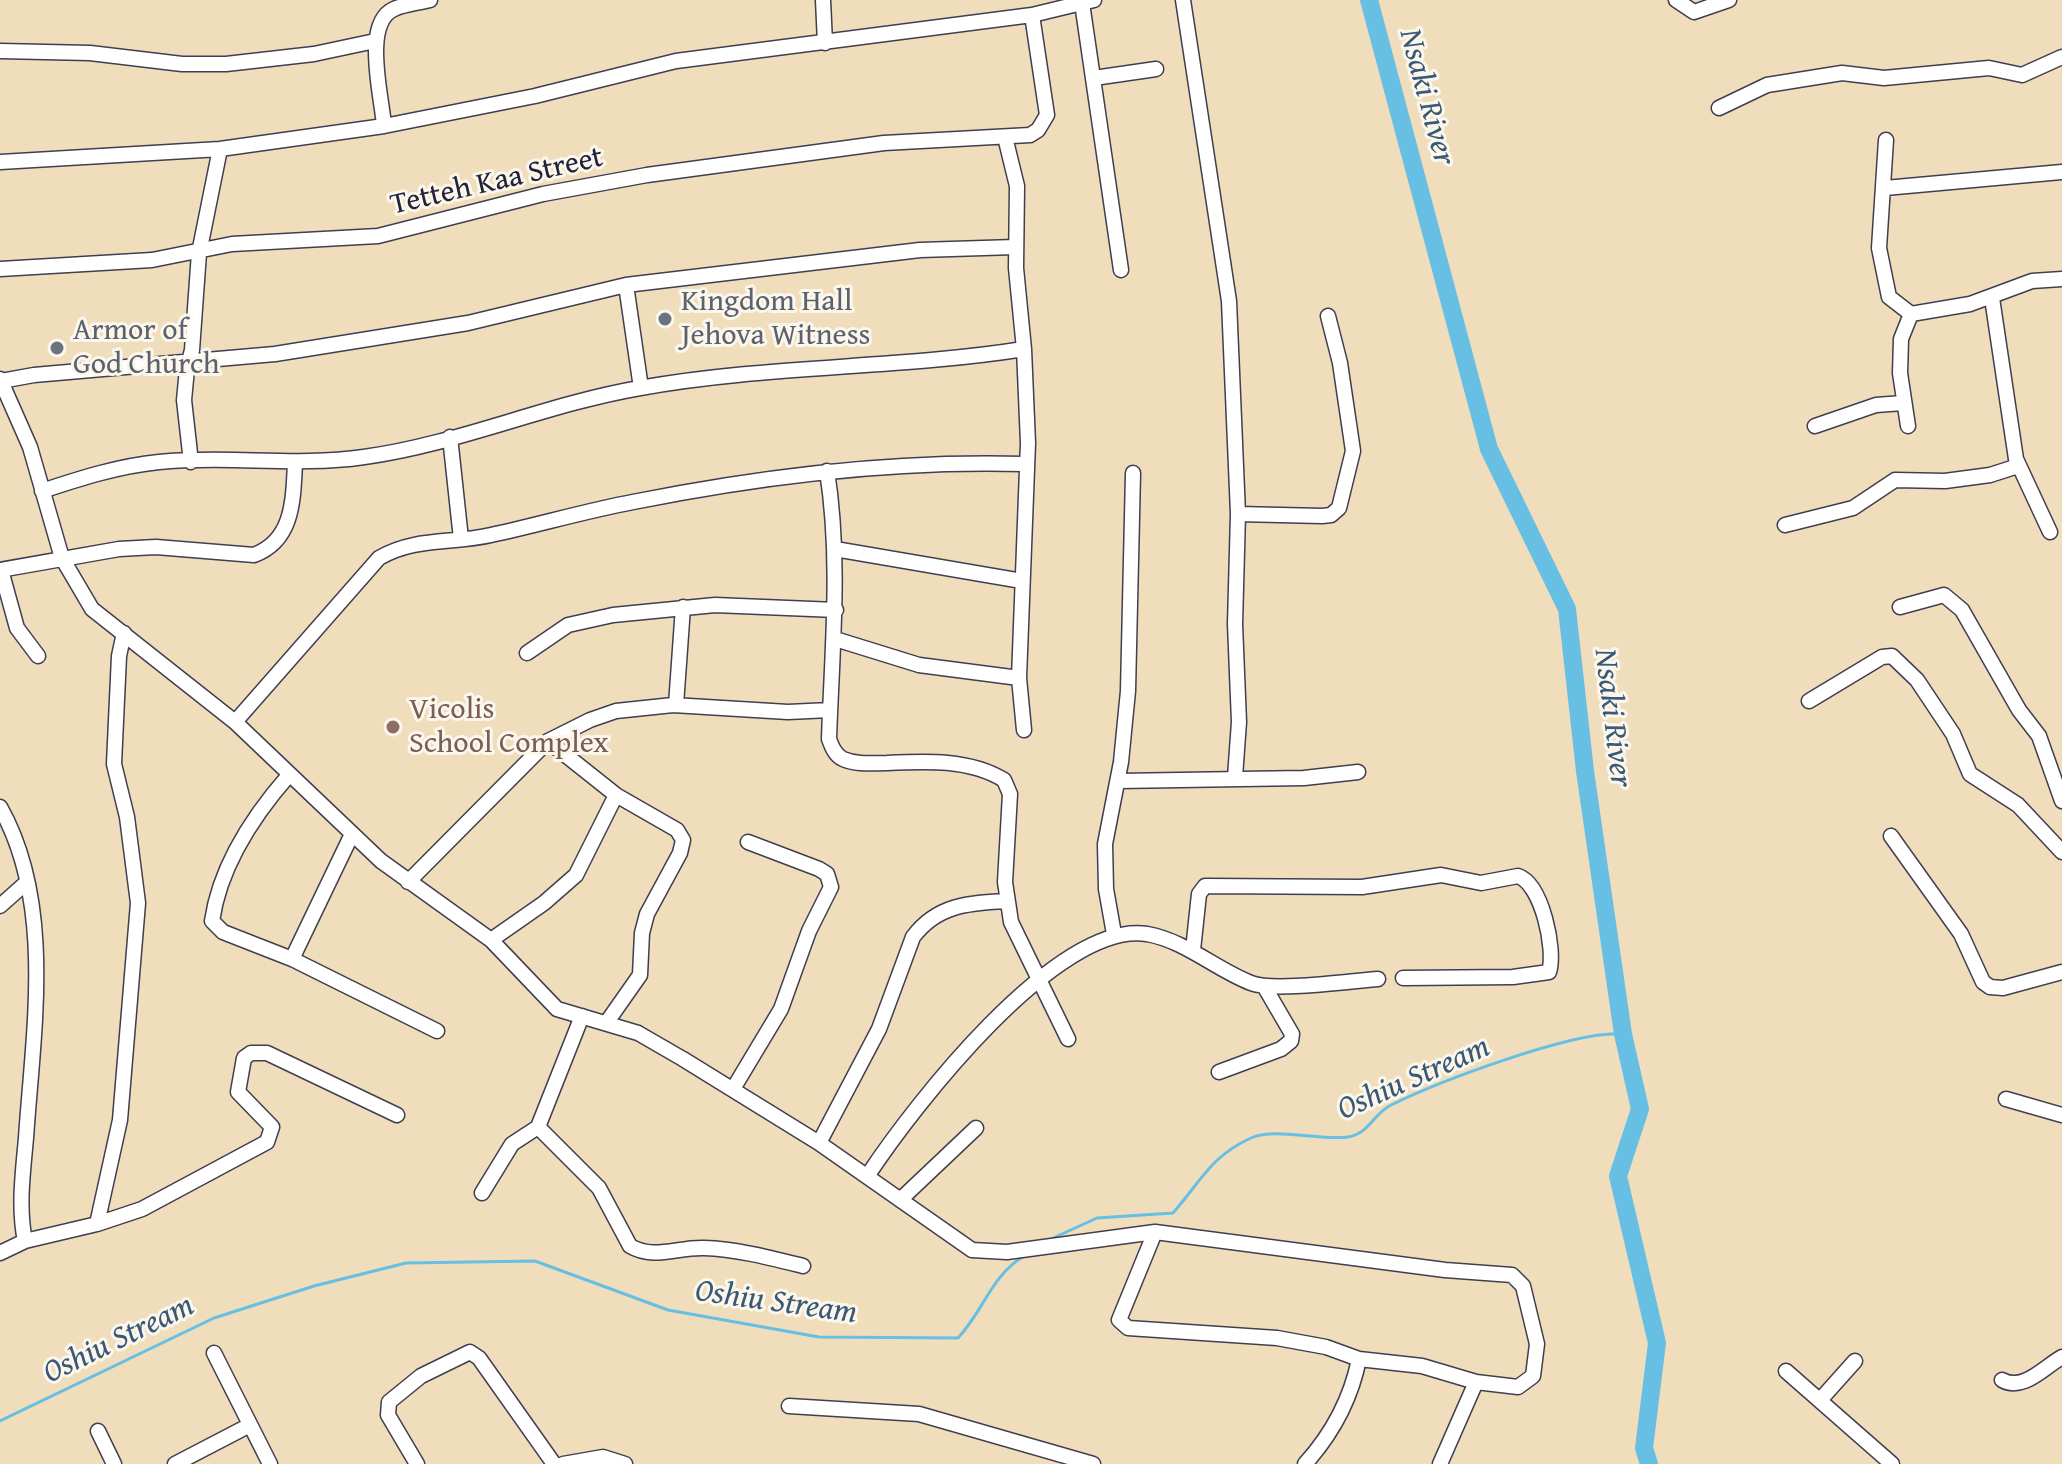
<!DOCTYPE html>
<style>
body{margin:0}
canvas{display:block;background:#f0ddbc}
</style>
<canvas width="2062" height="1464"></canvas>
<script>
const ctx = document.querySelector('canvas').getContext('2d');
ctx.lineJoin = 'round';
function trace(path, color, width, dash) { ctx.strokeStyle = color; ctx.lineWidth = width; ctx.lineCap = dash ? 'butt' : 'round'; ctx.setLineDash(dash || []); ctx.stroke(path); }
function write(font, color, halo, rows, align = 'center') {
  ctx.font = font + ' "Gentium Book Plus",serif'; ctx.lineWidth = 6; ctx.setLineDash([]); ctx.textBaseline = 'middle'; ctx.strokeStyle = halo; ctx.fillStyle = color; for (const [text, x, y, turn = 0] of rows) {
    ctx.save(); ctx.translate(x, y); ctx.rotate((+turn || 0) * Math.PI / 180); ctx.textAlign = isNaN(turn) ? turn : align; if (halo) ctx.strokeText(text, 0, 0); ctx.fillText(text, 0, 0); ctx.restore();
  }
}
const stream = new Path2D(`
 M1051,1239l46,-21 76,-5c28,-32 38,-57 78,-75 23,-11 70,3 97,-1 21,-3 26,-24 43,-32 47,-23 183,-75 232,-71
 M0,1421l214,-103 100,-32 92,-23 129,-2 133,49 151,27 139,1c26,-28 33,-62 66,-82`);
const river = new Path2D(`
 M1369,0l120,449 78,160 18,162 38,263 17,75 -22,67 39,167 -13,105 5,16`);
const minor = new Path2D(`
 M823,0l2,43
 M1183,0l46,301 9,213 -3,110 4,98 -4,55
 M1676,0l18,12 35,-12
 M1082,3l39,267
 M0,51l90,2 92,11h44l88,-10 61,-13
 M1094,78l62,-9
 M1719,108l48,-23 75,-12 42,5 105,-10 33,7 40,-18
 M384,126c-2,-29 -22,-103 10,-117 11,-5 25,-6 36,-9
 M1005,137l12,49 -1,82 8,81 4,94 -9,235 5,52
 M1886,140l-7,108 10,49 22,17 -10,25 -1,34 8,53
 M0,162l220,-13 164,-23 151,-30 141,-35 356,-46 62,-15
 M1885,188l177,-16
 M0,269l152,-9 80,-16 146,-8 165,-42 104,-19 237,-32 146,-8 8,-5 9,-15 -15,-100
 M626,285l15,103
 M1992,298l24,161 34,73
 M1911,314l59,-10 62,-23 30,-2
 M0,379l30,68 32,111 30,51 143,113 146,139 110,79 66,69 81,24 45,26 136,84 153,107 35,2 148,-20 290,38 67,5 11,11 14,58 -4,32 -15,11 -42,-5 -54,-16 -63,-7 -33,-12 -49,-9 -149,-10 -9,-8 36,-88
 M1,381l33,-6 241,-21 193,-31 158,-38 294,-35 95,-3
 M1815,426l61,-21 27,-2
 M450,437l11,102
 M191,462l-7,-62 3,-31 5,-19 7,-97 21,-104
 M827,471c14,89 5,178 2,268 3,8 6,16 14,20 14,6 29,4 44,4 39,-2 83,-4 117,17l6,14 -5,88 6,40 57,117
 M42,491c39,-13 77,-25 117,-29 69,-7 137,5 205,-5 94,-13 183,-53 276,-69 127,-23 257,-19 384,-39
 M1238,514l84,2 9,-1 8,-7 14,-57 -13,-88 -12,-47
 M1785,525l68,-17 42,-28 50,1 45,-6 28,-9
 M835,549l187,32
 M0,570l119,-21 37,-2 98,8c40,-15 39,-56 41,-92
 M1,570l16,58 21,28
 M1900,607l44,-12 18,15 57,100 20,26 23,65
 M835,639l84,26 100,13
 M527,653l41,-28 45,-10 102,-10 121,5
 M1809,701l73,-44 10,-1 25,24 36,54 17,40 48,31 44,47
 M676,705l7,-98
 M235,722l144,-164c36,-21 73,-14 112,-23 47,-10 94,-24 142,-33 129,-26 262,-42 393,-38
 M548,741l68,54 61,35 6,10 -3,13 -33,61 -5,19 -2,42 -33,47
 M289,775c-36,41 -69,91 -77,146l11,11 69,27 145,72
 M1118,781l186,-3 54,-6
 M0,807c55,97 33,225 26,331 -3,34 -8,69 -1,103
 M1891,836l70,98 22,48 7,5 13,1 59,-16
 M408,882l140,-141 42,-21 26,-9 57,-6 115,7 42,-2
 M0,906l27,-24
 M1114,934l-8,-45 -1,-45 16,-82 7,-71 5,-218
 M491,940l53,-37 32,-28 40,-80
 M1193,950l6,-56 6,-8 157,1 79,-12 40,8 37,-7c24,8 38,74 31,96l-36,5 -110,1
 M292,959l60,-125
 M1219,1072l62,-23 10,-8 1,-7 -28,-48
 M733,1089l48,-80 28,-78 22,-44 -4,-13 -8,-5 -71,-27
 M2006,1099l56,16
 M538,1127l61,61 31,58c24,14 47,1 74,2 33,1 67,10 99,18
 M819,1143l60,-114 34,-92c24,-32 55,-34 93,-36
 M868,1175c45,-68 189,-255 279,-241 39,7 68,35 104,49 22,9 99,-2 127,-4
 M482,1193l30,-49 26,-17 44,-111
 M900,1200l76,-72
 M97,1224l45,-15 125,-67 5,-15 -34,-35 6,-34 7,-5h16l130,62
 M0,1253l25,-12 72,-17 23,-104 18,-217 -11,-86 -13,-53 5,-108 5,-23
 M214,1353l56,111
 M1786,1371l106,93
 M2002,1380c21,12 42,-13 60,-23
 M1821,1399l34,-38
 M789,1406l130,8 174,50
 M98,1431l16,33
 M175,1464l75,-39
 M417,1464l-29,-49 1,-13 32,-26 49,-24 9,6 75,106
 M563,1464l40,-7 22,7
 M1305,1464c27,-30 46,-65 54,-105
 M1440,1464l36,-82`);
const markers = [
 [665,319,8,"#6b7280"],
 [57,348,8,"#6b7280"],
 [393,727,8,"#8d6e63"]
];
const streetNames = [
 ["Tetteh Kaa Street",497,182,-13]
];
const worshipNames = [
 ["Kingdom Hall",681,302],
 ["Jehova Witness",681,336],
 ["Armor of",73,331],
 ["God Church",73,365]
];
const educationNames = [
 ["Vicolis",409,710],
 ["School Complex",409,744]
];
const waterNames = [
 ["Nsaki River",1426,97,75],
 ["Nsaki River",1612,718,83],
 ["Oshiu Stream",1414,1079,-24],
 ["Oshiu Stream",776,1303,8],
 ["Oshiu Stream",119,1340,-26]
];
trace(stream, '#67bfe4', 3);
trace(river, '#67bfe4', 18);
trace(minor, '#413e4e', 17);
trace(minor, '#fff', 14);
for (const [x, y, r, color] of markers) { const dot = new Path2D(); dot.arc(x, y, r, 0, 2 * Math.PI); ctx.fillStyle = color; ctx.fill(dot); trace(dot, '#fbf7ec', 3); }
write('30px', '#22223b', '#fbf7ec', streetNames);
write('30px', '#5b616d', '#fbf7ec', worshipNames, 'left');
write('30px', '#785e54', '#fbf7ec', educationNames, 'left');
write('italic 32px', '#3a5976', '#fbf7ec', waterNames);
</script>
